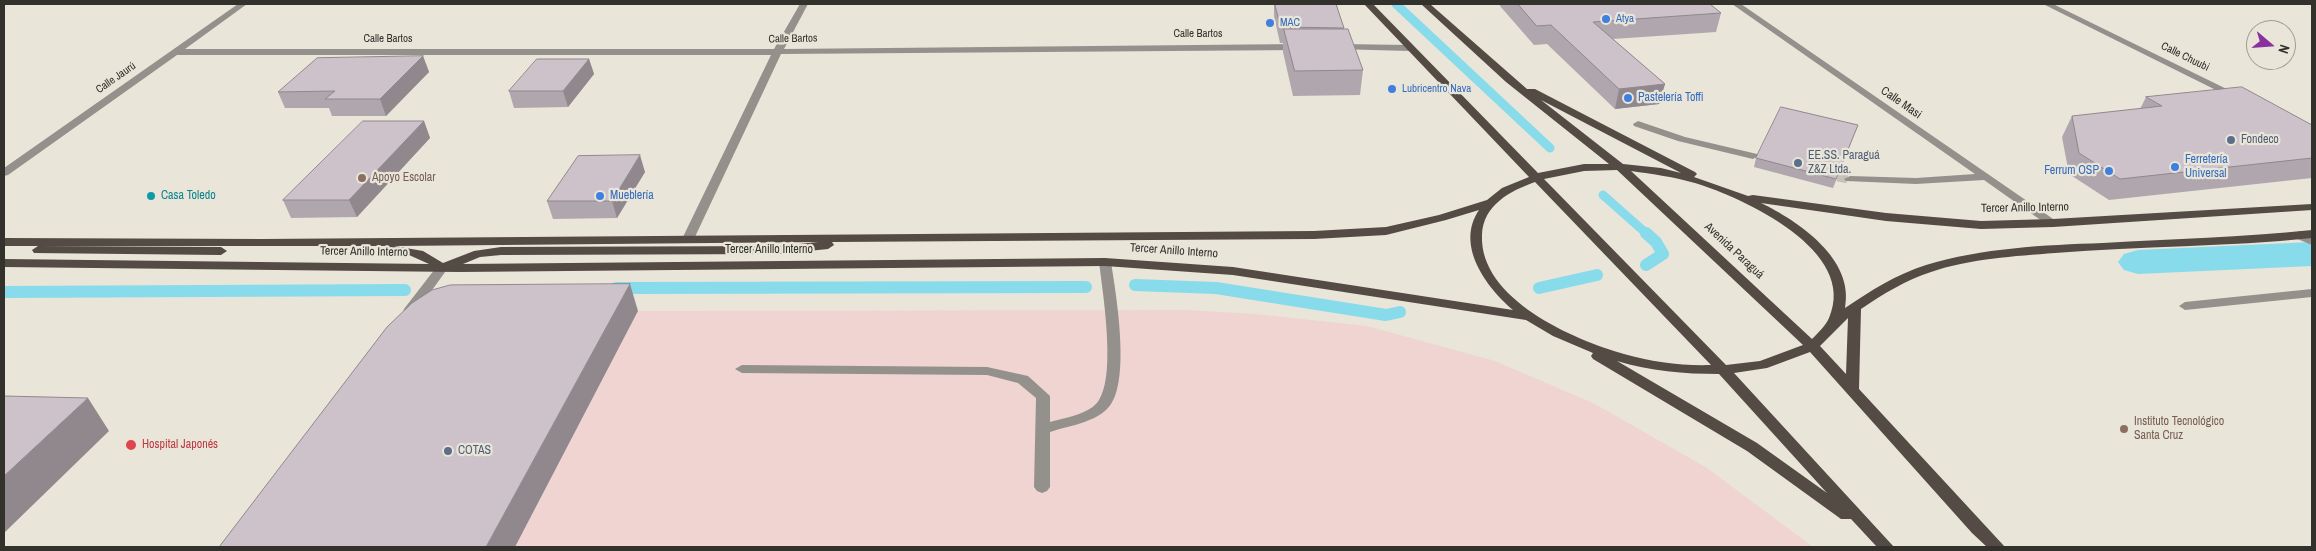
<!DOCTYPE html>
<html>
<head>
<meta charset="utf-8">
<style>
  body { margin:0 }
  #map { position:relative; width:2316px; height:551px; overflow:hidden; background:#e9e5d8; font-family:"Archivo Narrow",sans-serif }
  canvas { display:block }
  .frame { position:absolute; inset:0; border:5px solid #32312c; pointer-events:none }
  .north { position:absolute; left:2246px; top:20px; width:50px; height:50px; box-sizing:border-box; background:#e9e5d8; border:1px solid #a09d93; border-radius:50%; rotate:108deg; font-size:14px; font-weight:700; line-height:20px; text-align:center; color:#32312c }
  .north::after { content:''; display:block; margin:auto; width:18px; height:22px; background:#89329f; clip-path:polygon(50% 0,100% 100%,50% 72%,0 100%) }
</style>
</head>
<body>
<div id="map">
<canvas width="2316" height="551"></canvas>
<div class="frame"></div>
<div class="north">N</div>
</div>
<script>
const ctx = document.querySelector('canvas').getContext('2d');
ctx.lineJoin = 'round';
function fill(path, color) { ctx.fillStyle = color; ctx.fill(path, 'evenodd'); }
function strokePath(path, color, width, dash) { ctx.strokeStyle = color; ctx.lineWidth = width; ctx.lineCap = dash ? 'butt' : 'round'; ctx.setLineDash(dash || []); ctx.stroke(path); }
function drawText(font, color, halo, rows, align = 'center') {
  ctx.font = font + ' "Archivo Narrow",sans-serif'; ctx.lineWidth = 4.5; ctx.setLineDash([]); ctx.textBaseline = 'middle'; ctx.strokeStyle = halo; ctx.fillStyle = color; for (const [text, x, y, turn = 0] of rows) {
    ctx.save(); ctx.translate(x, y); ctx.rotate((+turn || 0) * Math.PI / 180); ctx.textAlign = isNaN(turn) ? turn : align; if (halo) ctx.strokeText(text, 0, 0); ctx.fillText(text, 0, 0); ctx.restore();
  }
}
fill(new Path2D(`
  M1188,310L1255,314L1367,326L1495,361L1595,404L1707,468L1813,547H515L638,311Z`), '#efd4d2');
strokePath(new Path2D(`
  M1396,4L1550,148
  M1603,195L1647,234`), '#88dbea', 9);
strokePath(new Path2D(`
  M1646,233L1656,242L1663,254L1646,265
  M1135,285L1216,288L1386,315L1400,312
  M616,288L1086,287
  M1539,288L1597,275
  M4,292L405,290`), '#88dbea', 12);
fill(new Path2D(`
  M2312,242V266L2138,274L2124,270L2118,262L2124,254L2138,250Z`), '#88dbea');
strokePath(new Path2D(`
  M1823,173L1850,179`), '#c4c1b6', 10, [10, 5]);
fill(new Path2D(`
  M238,4H247L185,49H774L800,4H808L784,49L1300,44L1305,47L1300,50L781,54L694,239L688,243L682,239L771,55H177L8,175L4,176V168Z
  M1732,4H1741L2059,223L2053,227L2049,226L1984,180L1916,184L1846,181L1844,179L1850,176L1916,178L1975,174Z
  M2043,4H2053L2243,97L2242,99H2234Z
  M1338,44L1410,45L1415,48L1410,51L1335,49V45Z
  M1638,121L1685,137L1757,154L1758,156L1753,159L1678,141L1634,126L1633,124Z
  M2299,231L2312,237V245L2295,238L2293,235Z
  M1105,258L1111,262C1116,294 1132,386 1107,409C1093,423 1068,426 1050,432V487L1047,491L1042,493L1037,491L1034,487L1036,398L1018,383L987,375L742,373L735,369L742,365L987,367L1028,376L1050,396V422C1064,418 1091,414 1099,400C1116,374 1103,294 1099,262Z
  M442,264L448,268L414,315H404L403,312L404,309L438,265Z
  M2312,289V297L2185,310L2179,306L2185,302Z`), '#94908c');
fill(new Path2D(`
  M1364,4H1373L1538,173L1584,164H1609L1506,82L1421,4H1430L1527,89H1535L1695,172L1697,174L1694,177L1748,196L1753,195L1886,213L1981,221L2053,219L2312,204V210L2053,227L1981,229L1886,221L1761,203C1798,221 1855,259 1845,308C1870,291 1897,274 1926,265C1982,248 2044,245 2103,243C2173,239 2242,237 2312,230V238C2227,247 2141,246 2055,253C2016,256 1968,259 1931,272C1906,280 1883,294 1861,309L1859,389L2005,547H1987L1972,533L1810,352L1767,368L1734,373L1894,547H1877L1851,519H1841L1747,451L1593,359L1591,356L1593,353L1553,336L1526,320L1233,275L1105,266L460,272L4,267V259L429,264L409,255L387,252L385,249L390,246H4V238L262,239L1314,231L1386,227L1439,215L1487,200L1502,188L1529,177ZM1541,100L1681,173L1661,168L1623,164ZM1617,170L1803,345L1760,361L1726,365L1544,179L1584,171ZM1631,171C1653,174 1674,177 1695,183C1744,198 1859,251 1829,318C1826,325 1818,333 1812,339ZM1535,182L1711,365C1682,366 1652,362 1624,354C1574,340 1479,299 1482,235C1483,205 1510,191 1535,182ZM1479,210C1455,245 1486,287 1513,310L1233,267L1105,258L463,264L480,257L501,255L779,254L828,249L834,245L832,242L1314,239L1386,235L1446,220ZM818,242L779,246L501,247L474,251L443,263L423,251L394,246ZM1848,318L1846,374L1820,346ZM1617,361C1650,371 1684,374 1719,374L1827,493L1757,443Z
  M38,246L221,247L227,251L221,255L34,253L32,250Z`), '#534b44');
fill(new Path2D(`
  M1274,4H1336L1344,28V29L1363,70L1360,95L1293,96L1283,52V43H1280L1274,16Z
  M1500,4H1710L1721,13L1716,32L1613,39L1665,84L1659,104L1615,109L1547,44L1534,45L1500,6Z
  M423,56L429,72L386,116H332L329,108H285L278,92Z
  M589,59L594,74L568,107L514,108L509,91Z
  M2146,97L2312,125V178L2109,200L2069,174L2062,137L2072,116L2140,109Z
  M424,121L430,138L357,217L291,218L283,200Z
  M1858,125L1833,188L1754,167L1756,158Z
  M645,172L617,218L553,219L547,201Z`), '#b0a7ae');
fill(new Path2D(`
  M423,56L429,72L386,116L380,99Z
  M589,59L594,74L568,107L563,91Z
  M1665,84L1659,104L1615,109L1619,89Z
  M424,121L430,138L357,217L349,200Z
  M640,155L645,172L617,218L612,201Z
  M630,284L638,311L515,547H486Z
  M88,398L109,431L4,533V476Z`), '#90888d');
const building = new Path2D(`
  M1275,4H1336L1344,28L1281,27Z
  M1518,4H1710L1721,13L1593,22L1665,84L1619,89L1551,25L1537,26Z
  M1284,29H1348L1363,70L1295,71Z
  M423,56L380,99H325L335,91L278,92L317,58Z
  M537,59H589L563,91H509Z
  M2242,87L2312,125V158L2120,179L2079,153L2072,116L2162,106L2146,97Z
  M1781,107L1858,125L1836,179L1756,158Z
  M363,121H424L349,200H283Z
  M640,155L612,201H547L578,156Z
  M630,284L486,547H219L387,327L412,303L432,290L450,285Z
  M4,396L88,398L4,476Z`);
fill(building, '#cdc2ca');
strokePath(building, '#90888d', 1);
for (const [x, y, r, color] of [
  [1606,19,5,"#3f7fe0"],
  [1270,23,5,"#3f7fe0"],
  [1392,89,5,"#3f7fe0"],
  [1628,98,5,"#3f7fe0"],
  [2231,140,5,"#5c6f8a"],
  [1798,163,5,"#5c6f8a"],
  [2175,167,5,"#3f7fe0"],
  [2109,171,5,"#3f7fe0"],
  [362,178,5,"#8d6e63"],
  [151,196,5,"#0f9aa8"],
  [600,196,5,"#3f7fe0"],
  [2124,429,5,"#8d6e63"],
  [131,445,6,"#e0444e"],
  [448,451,5,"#5c6f8a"]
]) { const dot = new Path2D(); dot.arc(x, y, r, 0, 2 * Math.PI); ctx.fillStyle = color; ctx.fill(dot); strokePath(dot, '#e9e5d8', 2); }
drawText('11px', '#366cbe', '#e9e5d8', [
  ["Atya",1616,19],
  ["MAC",1280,23],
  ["Lubricentro Nava",1402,89]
], 'left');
drawText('11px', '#32312c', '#e9e5d8', [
  ["Calle Bartos",1198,34],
  ["Calle Bartos",388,39],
  ["Calle Bartos",793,39,-1],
  ["Calle Chuubi",2185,57,26],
  ["Calle Jaurú",116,78,-35]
]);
drawText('12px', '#366cbe', '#e9e5d8', [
  ["Pastelería Toffi",1638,98],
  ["Ferretería",2185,160],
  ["Universal",2185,174],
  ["Ferrum OSP",2099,171,"right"],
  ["Mueblería",610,196]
], 'left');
drawText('12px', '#32312c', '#e9e5d8', [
  ["Calle Masi",1901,103,35],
  ["Tercer Anillo Interno",2025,208,-1],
  ["Tercer Anillo Interno",769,250],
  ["Tercer Anillo Interno",1174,251,4],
  ["Avenida Paraguá",1734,251,43],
  ["Tercer Anillo Interno",364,252,1]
]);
drawText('12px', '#4e5e75', '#e9e5d8', [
  ["Fondeco",2241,140],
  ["EE.SS. Paraguá",1808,156],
  ["Z&Z Ltda.",1808,170],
  ["COTAS",458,451]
], 'left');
drawText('12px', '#785e54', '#e9e5d8', [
  ["Apoyo Escolar",372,178],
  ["Instituto Tecnológico",2134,422],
  ["Santa Cruz",2134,436]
], 'left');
drawText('12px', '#0d838f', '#e9e5d8', [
  ["Casa Toledo",161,196]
], 'left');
drawText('12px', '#be3a42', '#e9e5d8', [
  ["Hospital Japonés",142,445]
], 'left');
</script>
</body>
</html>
